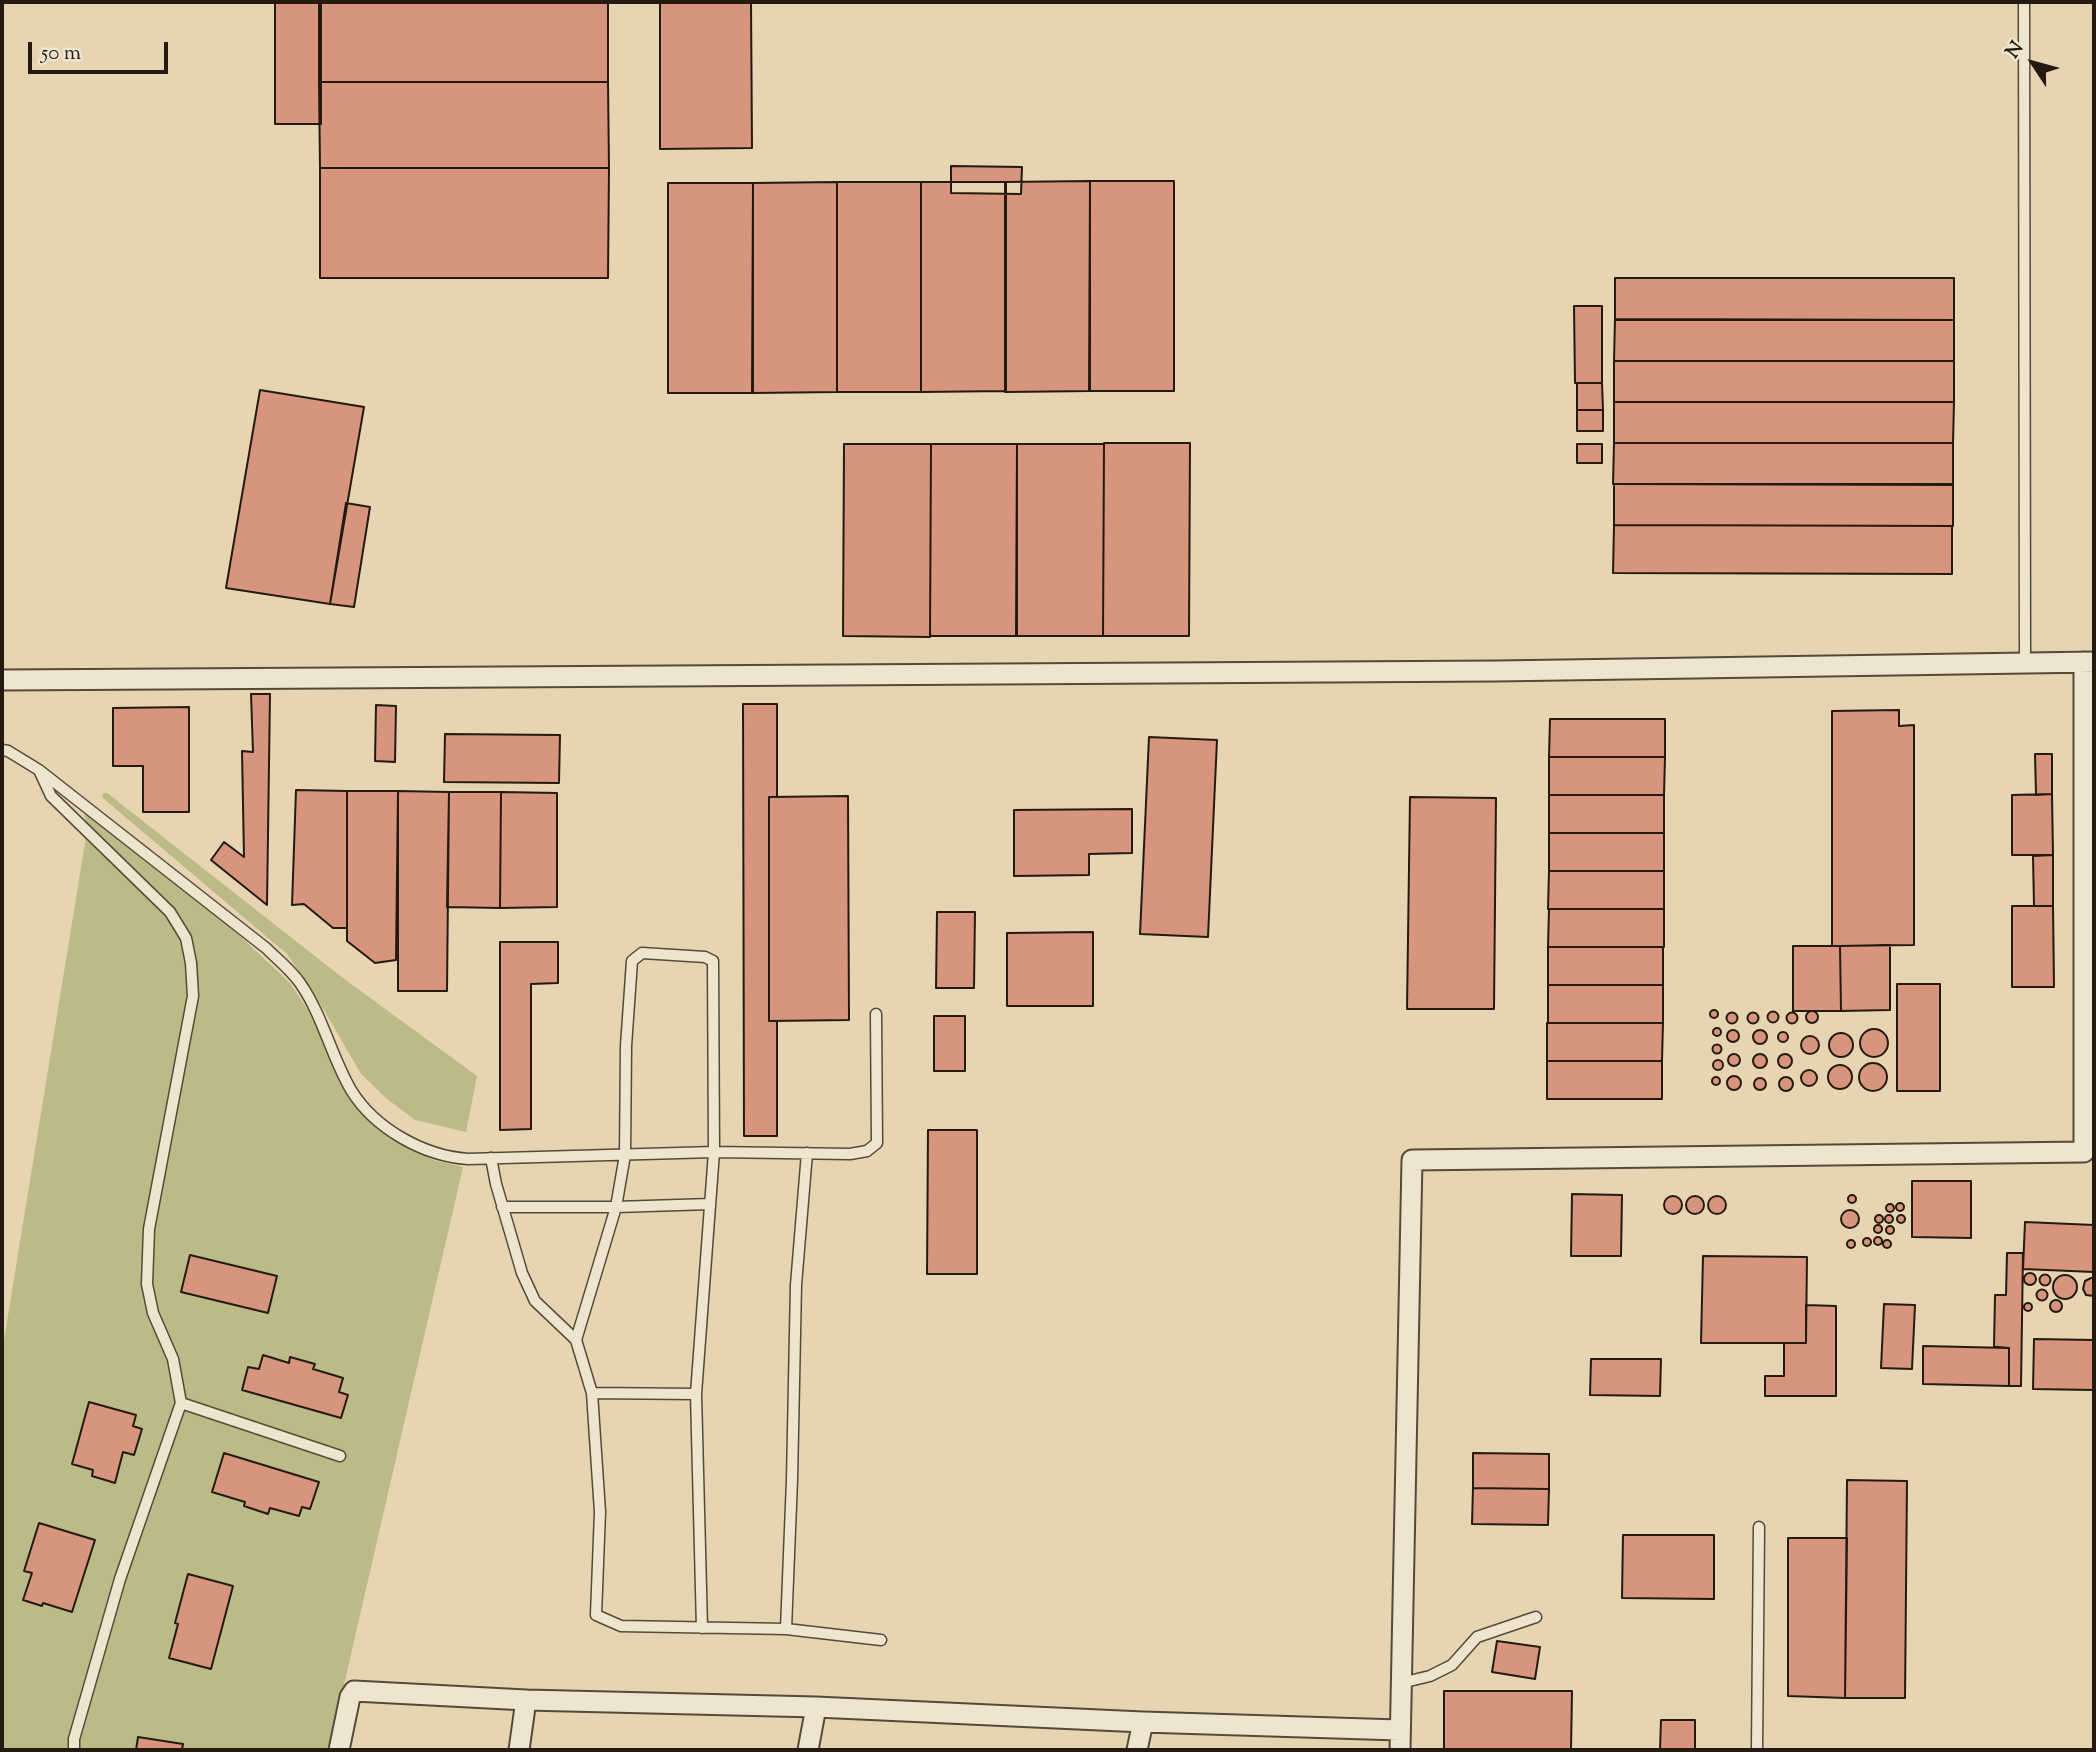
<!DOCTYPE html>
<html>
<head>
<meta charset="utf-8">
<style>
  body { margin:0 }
  #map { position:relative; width:2096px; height:1752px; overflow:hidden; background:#e7d5b2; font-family:"Sorts Mill Goudy",serif }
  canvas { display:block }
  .frame { position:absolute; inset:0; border:4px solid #241a12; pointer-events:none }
  .north { position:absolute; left:1998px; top:28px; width:70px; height:70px; -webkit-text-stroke:5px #efe4cd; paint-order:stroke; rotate:306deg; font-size:19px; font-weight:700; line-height:28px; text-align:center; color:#241a12 }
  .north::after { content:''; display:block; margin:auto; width:24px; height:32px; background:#241a12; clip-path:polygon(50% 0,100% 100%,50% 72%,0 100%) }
  .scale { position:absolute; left:28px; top:42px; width:140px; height:32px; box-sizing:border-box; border:4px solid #241a12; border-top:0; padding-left:9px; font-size:21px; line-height:24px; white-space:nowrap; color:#241a12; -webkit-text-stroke:5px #efe4cd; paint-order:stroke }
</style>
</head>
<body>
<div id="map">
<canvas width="2096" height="1752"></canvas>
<div class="frame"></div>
<div class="north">N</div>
<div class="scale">50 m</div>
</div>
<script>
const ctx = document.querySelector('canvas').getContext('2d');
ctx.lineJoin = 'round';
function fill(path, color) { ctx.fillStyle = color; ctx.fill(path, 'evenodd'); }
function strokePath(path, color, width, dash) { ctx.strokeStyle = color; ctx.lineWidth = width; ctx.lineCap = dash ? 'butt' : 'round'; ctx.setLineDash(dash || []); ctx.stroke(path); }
fill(new Path2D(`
  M104,793H107L343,978L477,1076L466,1132L415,1120L387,1099L361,1074L314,993L287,954L104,799L102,796Z
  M83,804L240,936L290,983L309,1012L342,1081L401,1142L433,1160L463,1167L329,1750H2V1352L87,831Z`), '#bcbb87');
const building = new Path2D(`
  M275,2H321V124H275Z
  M319,2H608V82H319Z
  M660,2H751L752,148L660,149Z
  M319,82H608L609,168H320Z
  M951,166L1022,167L1021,194L951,193Z
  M320,168H609L608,278H320Z
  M1090,181V391L1005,392V182Z
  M1090,181H1174V391H1089Z
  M837,182V392L752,393L753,183Z
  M837,182H921V392H837Z
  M921,182H1006V391L921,392Z
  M668,183H753V393H668Z
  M1615,278H1954V320H1615Z
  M1574,306H1602V383H1575Z
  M1615,319L1954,320V361H1614Z
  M1614,361H1954V402H1614Z
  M1577,383H1602L1603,410H1577Z
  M260,390L364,407L330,604L226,588Z
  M1614,402H1954L1953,443H1614Z
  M1577,410H1603V431H1577Z
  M1104,443H1190L1189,636H1103Z
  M1614,443H1953V485L1613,484Z
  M844,444H931L930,637L843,636Z
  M931,444H1017L1016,636H930Z
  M1017,444H1104L1103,636H1017Z
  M1577,444H1602V463H1577Z
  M1614,484H1953V526L1614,525Z
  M346,503L370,507L354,607L330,604Z
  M1614,525L1952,526V574L1613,573Z
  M251,694H270L267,905L211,860L224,842L244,857L242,751L253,752Z
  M743,704H777V797H769V1021H777V1136H744Z
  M376,705L396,706L395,762L375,761Z
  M189,707V812H143V766H113V708Z
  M1899,710V726L1914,725V945L1832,946V711Z
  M1550,719H1665V757H1549Z
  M445,734L560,735L559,783L444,782Z
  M1149,737L1217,740L1208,937L1140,934Z
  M2035,754H2052V794L2036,795Z
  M1549,757H1665L1664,795H1549Z
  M296,790L347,791V928H333L304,904L292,905Z
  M347,791H398L396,960L375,963L347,941Z
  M398,791L449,792L447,991H398Z
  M449,792H501L500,908L447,907Z
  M501,792L557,793V907L500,908Z
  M2052,794L2053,855H2012V795Z
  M1549,795H1664V833H1549Z
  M848,796L849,1020L769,1021V797Z
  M1410,797L1496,798L1494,1009H1407Z
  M1132,809V853L1089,854V875L1014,876V810Z
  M1549,833H1664V871H1549Z
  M2053,855V906H2034L2033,856Z
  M1549,871H1664V909H1548Z
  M2012,906H2053L2054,987H2012Z
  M1549,909H1664V947H1548Z
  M937,912H975L974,988H936Z
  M1093,932V1006H1007V933Z
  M500,942H558V983L531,984V1129L500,1130Z
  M1890,945V1010L1841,1011L1840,946Z
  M1793,946H1840L1841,1011H1793Z
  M1548,947H1663V985H1548Z
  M1897,984H1940V1091H1897Z
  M1548,985H1663V1023H1548Z
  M1710 1014a4 4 0 1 1 8 0a4 4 0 1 1-8 0Z
  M1806 1017a6 6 0 1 1 12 0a6 6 0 1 1-12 0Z
  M1767.5 1017a5.5 5.5 0 1 1 11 0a5.5 5.5 0 1 1-11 0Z
  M1747.5 1018a5.5 5.5 0 1 1 11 0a5.5 5.5 0 1 1-11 0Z
  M1786.5 1018a5.5 5.5 0 1 1 11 0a5.5 5.5 0 1 1-11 0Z
  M1726.5 1018a5.5 5.5 0 1 1 11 0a5.5 5.5 0 1 1-11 0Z
  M934,1016H965V1071H934Z
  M1547,1023H1663L1662,1061H1547Z
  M1713 1032a4 4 0 1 1 8 0a4 4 0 1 1-8 0Z
  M1860 1043a14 14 0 1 1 28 0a14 14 0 1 1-28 0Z
  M1727 1036a6 6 0 1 1 12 0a6 6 0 1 1-12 0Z
  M1753 1037a7 7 0 1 1 14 0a7 7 0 1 1-14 0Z
  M1778 1037a5 5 0 1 1 10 0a5 5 0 1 1-10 0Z
  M1829 1045a12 12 0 1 1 24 0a12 12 0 1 1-24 0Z
  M1801 1045a9 9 0 1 1 18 0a9 9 0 1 1-18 0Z
  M1712.5 1049a4.5 4.5 0 1 1 9 0a4.5 4.5 0 1 1-9 0Z
  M1778 1061a7 7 0 1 1 14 0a7 7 0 1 1-14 0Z
  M1728 1060a6 6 0 1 1 12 0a6 6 0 1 1-12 0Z
  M1753 1061a7 7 0 1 1 14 0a7 7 0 1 1-14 0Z
  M1713 1065a5 5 0 1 1 10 0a5 5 0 1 1-10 0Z
  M1547,1061H1662V1099H1547Z
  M1859 1077a14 14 0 1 1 28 0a14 14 0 1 1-28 0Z
  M1828 1077a12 12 0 1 1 24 0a12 12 0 1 1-24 0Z
  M1801 1078a8 8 0 1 1 16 0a8 8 0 1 1-16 0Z
  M1727 1083a7 7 0 1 1 14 0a7 7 0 1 1-14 0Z
  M1712 1081a4 4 0 1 1 8 0a4 4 0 1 1-8 0Z
  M1779 1084a7 7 0 1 1 14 0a7 7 0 1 1-14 0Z
  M1754 1084a6 6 0 1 1 12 0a6 6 0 1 1-12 0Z
  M928,1130H977V1274H927Z
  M1912,1181H1971V1238L1912,1237Z
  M1572,1194L1622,1195L1621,1256H1571Z
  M1848 1199a4 4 0 1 1 8 0a4 4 0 1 1-8 0Z
  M1686 1205a9 9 0 1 1 18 0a9 9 0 1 1-18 0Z
  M1708 1205a9 9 0 1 1 18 0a9 9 0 1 1-18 0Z
  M1664 1205a9 9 0 1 1 18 0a9 9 0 1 1-18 0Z
  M1896 1207a4 4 0 1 1 8 0a4 4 0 1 1-8 0Z
  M1886 1208a4 4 0 1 1 8 0a4 4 0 1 1-8 0Z
  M1841 1219a9 9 0 1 1 18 0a9 9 0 1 1-18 0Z
  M1885 1219a4 4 0 1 1 8 0a4 4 0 1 1-8 0Z
  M1875 1219a4 4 0 1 1 8 0a4 4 0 1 1-8 0Z
  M1897 1219a4 4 0 1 1 8 0a4 4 0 1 1-8 0Z
  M2025,1222L2094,1225V1272L2023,1269Z
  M1874 1229a4 4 0 1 1 8 0a4 4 0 1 1-8 0Z
  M1886 1230a4 4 0 1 1 8 0a4 4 0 1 1-8 0Z
  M1874 1241a4 4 0 1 1 8 0a4 4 0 1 1-8 0Z
  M1863 1242a4 4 0 1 1 8 0a4 4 0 1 1-8 0Z
  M1883 1244a4 4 0 1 1 8 0a4 4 0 1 1-8 0Z
  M1847 1244a4 4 0 1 1 8 0a4 4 0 1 1-8 0Z
  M2007,1253H2023L2021,1386H2009V1348L1994,1347L1995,1295H2006Z
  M190,1255L277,1276L268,1313L181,1292Z
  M1703,1256L1807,1257L1806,1343H1701Z
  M2024 1279a6 6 0 1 1 12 0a6 6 0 1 1-12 0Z
  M2039.5 1280a5.5 5.5 0 1 1 11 0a5.5 5.5 0 1 1-11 0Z
  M2053 1287a12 12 0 1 1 24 0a12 12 0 1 1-24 0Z
  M2091,1278H2094V1296L2086,1295L2083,1289L2085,1281Z
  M2036.5 1295a5.5 5.5 0 1 1 11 0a5.5 5.5 0 1 1-11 0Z
  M2050 1306a6 6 0 1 1 12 0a6 6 0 1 1-12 0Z
  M2024 1307a4 4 0 1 1 8 0a4 4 0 1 1-8 0Z
  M1884,1304L1915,1305L1912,1369L1881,1368Z
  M1806,1305L1836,1306V1396H1765V1376H1784V1343H1806Z
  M2034,1339L2094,1340V1390L2033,1389Z
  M1923,1346L2009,1348V1386L1923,1384Z
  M263,1355L289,1363L290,1357L315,1364L313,1369L343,1378L339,1392L348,1395L341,1418L242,1390L248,1367L259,1369Z
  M1591,1359H1661L1660,1396L1590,1395Z
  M89,1402L136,1415L133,1426L142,1429L134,1455L123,1452L115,1483L92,1476L93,1470L72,1464Z
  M224,1453L319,1482L310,1509L302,1507L299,1516L270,1508L268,1514L244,1506L245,1502L212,1492Z
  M1473,1453L1549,1454V1489L1473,1488Z
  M1847,1480L1907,1481L1905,1698H1845Z
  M1473,1488L1549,1489L1548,1525L1472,1524Z
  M39,1523L95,1540L72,1612L43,1603L42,1606L23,1600L32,1573L24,1571Z
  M1623,1535H1714V1599L1622,1598Z
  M1788,1538H1847L1845,1698L1788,1696Z
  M188,1574L233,1586L211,1669L169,1658L178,1624L175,1623Z
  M1497,1641L1540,1647L1535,1679L1492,1672Z
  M1444,1691H1572L1571,1750H1444Z
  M1661,1720H1695V1750H1660Z
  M138,1737L183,1744L182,1750H136Z`);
fill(building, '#d6957c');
strokePath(building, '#241a12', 2);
const service = new Path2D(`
  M2024,2L2025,663
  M2,750L8,751L39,770L51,796L170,912L186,938L191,963L193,996L149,1229L147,1284L153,1313L173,1359L181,1403L120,1579L74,1739V1750
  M39,770L266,948C277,959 291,970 300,983C323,1016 331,1056 351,1090C375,1129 424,1156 468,1159L714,1152L850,1154L867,1151L877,1143L876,1014
  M491,1158L496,1184L522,1273L535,1301L576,1340L592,1393L600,1512L596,1615L621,1626L786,1629L881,1640
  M502,1207H616L710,1204
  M576,1340L616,1207L625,1155L626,1046L632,961L642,953L705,957L713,961L714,1152L696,1394L702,1628
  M592,1393L696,1394
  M181,1403L340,1456
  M786,1629L792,1480L796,1285L807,1153
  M1401,1683L1430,1676L1452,1665L1477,1637L1536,1617
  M1757,1750L1759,1527`);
const minor = new Path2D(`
  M2,680L1496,671L2094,662
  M339,1750L350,1697L354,1691L526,1700L816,1707L1143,1722L1399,1730
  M519,1750L526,1700
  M808,1750L816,1707
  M1137,1750L1143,1722
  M1400,1750L1412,1160L2084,1152V662`);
strokePath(service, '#55493a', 13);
strokePath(minor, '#55493a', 23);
strokePath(service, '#efe4cd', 10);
strokePath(minor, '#efe4cd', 19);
</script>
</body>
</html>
